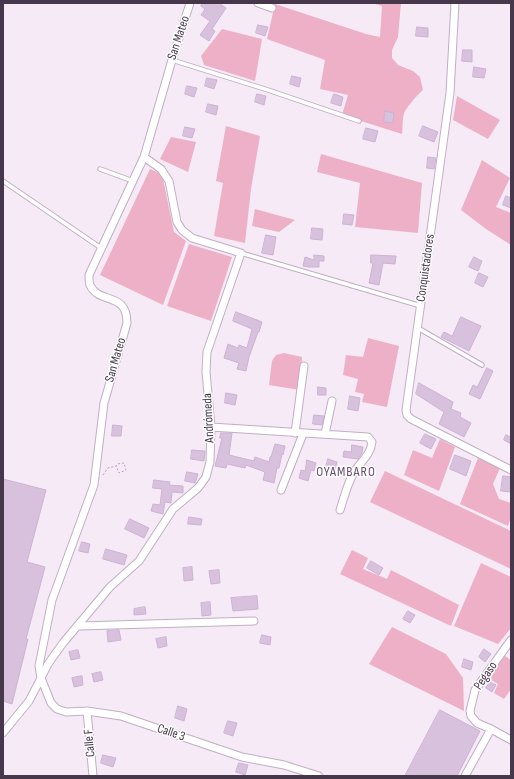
<!DOCTYPE html>
<html>
<head>
<meta charset="utf-8">
<style>
  body { margin:0 }
  #map { position:relative; width:514px; height:779px; overflow:hidden; background:#f5eaf6; font-family:"Sofia Sans Condensed",sans-serif }
  canvas { display:block }
  .frame { position:absolute; inset:0; border:4px solid #47374b; pointer-events:none }
</style>
</head>
<body>
<div id="map">
<canvas width="514" height="779"></canvas>
<div class="frame"></div>
</div>
<script>
const ctx = document.querySelector('canvas').getContext('2d');
ctx.lineJoin = 'round';
function fill(path, color) { ctx.fillStyle = color; ctx.fill(path, 'evenodd'); }
function strokePath(path, color, width, dash) { ctx.strokeStyle = color; ctx.lineWidth = width; ctx.lineCap = dash ? 'butt' : 'round'; ctx.setLineDash(dash || []); ctx.stroke(path); }
function drawText(font, color, halo, rows, align = 'center') {
  ctx.font = font + ' "Sofia Sans Condensed",sans-serif'; ctx.lineWidth = 3; ctx.setLineDash([]); ctx.textBaseline = 'middle'; ctx.strokeStyle = halo; ctx.fillStyle = color; for (const [text, x, y, turn = 0] of rows) {
    ctx.save(); ctx.translate(x, y); ctx.rotate((+turn || 0) * Math.PI / 180); ctx.textAlign = isNaN(turn) ? turn : align; if (halo) ctx.strokeText(text, 0, 0); ctx.fillText(text, 0, 0); ctx.restore();
  }
}
fill(new Path2D(`
  M372,3H401L398,37L392,50V58L398,65L413,71L420,77L423,90C418,94 405,109 404,114C402,120 403,128 402,134L342,115L348,95L320,89L325,60L267,39L275,4L366,34L380,37L382,6Z
  M222,29L262,39L255,81L204,65L201,56Z
  M457,96L500,120L488,139L453,120Z
  M226,126L260,136L251,189L245,243L214,236L223,183L216,181Z
  M171,137L196,142L188,172L160,159Z
  M321,154L422,183L418,233L355,227L360,183L317,172Z
  M482,160L510,178L496,207L511,213V245L486,229L461,210Z
  M150,169L162,174L174,232L186,241L163,305L100,275Z
  M255,209L295,220L279,232L252,226Z
  M189,244L232,257L211,321L167,306Z
  M368,338L399,346L387,407L362,402L364,394L355,392L358,379L343,375L346,355L363,357Z
  M284,353L302,357L300,390L269,385L272,361L276,355Z
  M440,439L455,447L439,491L404,475L413,450L432,458Z
  M478,458L500,468L493,484L499,499L511,503V517L508,526L460,504Z
  M385,471L511,531V569L370,502Z
  M352,550L368,558L363,569L387,579L391,570L459,605L451,626L340,574Z
  M481,563L511,577V628L498,644L454,626Z
  M392,627L446,654L463,678L464,711L369,664Z
  M505,656L511,660V689L504,699L494,693L498,684L488,678Z`), '#eeb0c6');
const building = new Path2D(`
  M203,3H219L226,8L212,29L215,31L209,41L200,35L210,21L201,15L205,9L201,6Z
  M258,25L268,27L265,36L256,33Z
  M417,27L428,28V37L416,36Z
  M463,50H472V62L462,61Z
  M474,67L486,69L484,78L473,77Z
  M292,76L301,78L299,87L290,84Z
  M207,78L217,80L214,89L205,86Z
  M187,86L197,88L194,97L185,94Z
  M257,94L266,96L264,105L255,102Z
  M334,94L343,97L341,106L331,103Z
  M208,104L218,106L216,115L206,112Z
  M385,111L394,113L393,123L384,122Z
  M423,126L438,132L434,142L419,136Z
  M185,127L195,129L192,138L183,136Z
  M366,128L378,131L375,142L363,139Z
  M428,157L436,158L434,169L427,168Z
  M506,196L511,198V208L503,205Z
  M344,214L354,215L352,225L343,224Z
  M312,228L323,229L322,240L311,239Z
  M266,235L276,237L273,255L262,253Z
  M314,255L324,256V261H319V267H308L303,266L305,257L314,260Z
  M371,255L396,256L395,264L383,263L379,285L369,283L373,263H371Z
  M474,257L482,261L478,271L469,267Z
  M479,273L488,277L483,287L475,283Z
  M236,312L262,322L259,332H258L249,357L246,371L237,369L239,363L224,358L228,344L238,348L239,345L247,348L252,329L233,321Z
  M461,317L481,326L469,351L441,337L444,332L452,336Z
  M487,368L493,371L480,399L469,394L473,385L477,387Z
  M419,383L453,402L451,409L461,413L460,417L471,423L464,437L439,424L444,412L416,394Z
  M318,387L326,388V395H318Z
  M226,393L237,395L235,405L225,403Z
  M350,396L360,398L358,411L348,409Z
  M314,415L324,416L322,425L313,424Z
  M113,425L122,426L121,436H112Z
  M221,433H232L229,455L254,461L255,457L269,462L270,457H271L275,444L285,446L283,455L282,454L279,468H277L274,483L263,480L265,472L246,465L245,468L227,464L226,468L215,466L222,438H220Z
  M425,434L436,439L431,449L420,443Z
  M506,435L511,437V444L504,440Z
  M352,445L363,447L362,453L358,459L343,457L344,451L351,452Z
  M192,450L205,451L204,461L191,459Z
  M455,455L471,461L466,476L450,469Z
  M328,459L337,462L335,470L326,467Z
  M307,460L316,463L314,471L311,470L308,481L299,478L301,470L305,471Z
  M187,472L198,474L195,483L185,481Z
  M503,476L511,477V492L501,491Z
  M3,479L46,490L27,562L45,567L26,639H28L12,704L3,701Z
  M154,480L170,482L169,485L183,486V493L172,492L171,503L165,502L163,514L151,511L153,504L160,505L162,489L153,488Z
  M189,517L202,519L201,525L188,524Z
  M130,519L149,528L144,538L125,529Z
  M82,542L90,544L88,553L79,551Z
  M106,549L127,555L124,565L103,559Z
  M371,561L383,568L379,575L367,568Z
  M192,567L193,580L184,581L183,568Z
  M219,570L220,583L211,584L209,571Z
  M257,596L258,609L233,611L231,598Z
  M210,602L211,615L202,616L201,603Z
  M145,607L146,614L134,615V609Z
  M408,611L415,615L410,623L403,619Z
  M119,630L121,640L108,642L107,631Z
  M262,635L271,637L270,645L260,643Z
  M166,637L167,646L158,648L156,639Z
  M484,649L491,654L485,662L479,657Z
  M78,650L80,658L71,660L69,652Z
  M464,659L473,662L471,670L462,667Z
  M101,672L103,680L94,682L92,674Z
  M82,676L83,685L74,687L72,678Z
  M490,682L496,685L492,692L486,688Z
  M178,706L187,709L184,721L175,718Z
  M440,710L480,731L457,776H405Z
  M228,721L237,723L233,736L224,733Z
  M103,755L116,758L113,767L101,763Z
  M239,763L248,765L245,775L236,772Z`);
fill(building, '#d7c1dc');
strokePath(building, '#ceb1d5', 1);
const service = new Path2D(`
  M172,60L268,90L359,121
  M100,169L133,181
  M3,181L101,248
  M241,253L421,306
  M418,328L482,365`);
const minor = new Path2D(`
  M258,3L272,8
  M455,3L450,93L406,410L407,415L411,419L511,470
  M144,157L161,169L169,181L177,222L182,230L192,238L241,253L207,352L206,372L211,427L210,462L206,477L198,488L173,509L139,561L110,587L63,643L48,664L41,678L51,703L57,709L66,712L87,711L121,716L242,757L284,765L319,776
  M211,427L368,437L372,442C371,455 359,463 353,474C347,485 344,498 340,510
  M295,433L304,366
  M325,434L332,401
  M281,490L303,434
  M79,626L254,621
  M511,640L475,690L470,711L471,716L477,723L491,729L511,740
  M87,711L93,776
  M3,733L29,701L41,678L39,666L52,600L94,485L104,403L127,323C127,291 99,305 90,285C89,283 89,278 89,275L144,157L172,60L190,3
  M465,776L491,729`);
strokePath(service, '#c2aec6', 5.5);
strokePath(minor, '#c2aec6', 9);
strokePath(new Path2D(`
  M103,475L108,468L116,466L117,464L124,463L126,470L119,473L116,466`), '#bf9bc6', 1, [2, 2]);
strokePath(service, '#fff', 3.5);
strokePath(minor, '#fff', 7);
drawText('13px', '#47374b', '#fff', [
  ["San Mateo",179,38,-72],
  ["Conquistadores",426,268,-82],
  ["San Mateo",116,360,-74],
  ["Andrómeda",209,418,-93],
  ["Pegaso",486,676,-56],
  ["Calle 3",171,733,19],
  ["Calle F",90,743,-95]
]);
ctx.letterSpacing = '1px';
drawText('14px', '#684d6f', '#fff', [
  ["OYAMBARO",346,472]
]);
ctx.letterSpacing = '0px';
</script>
</body>
</html>
